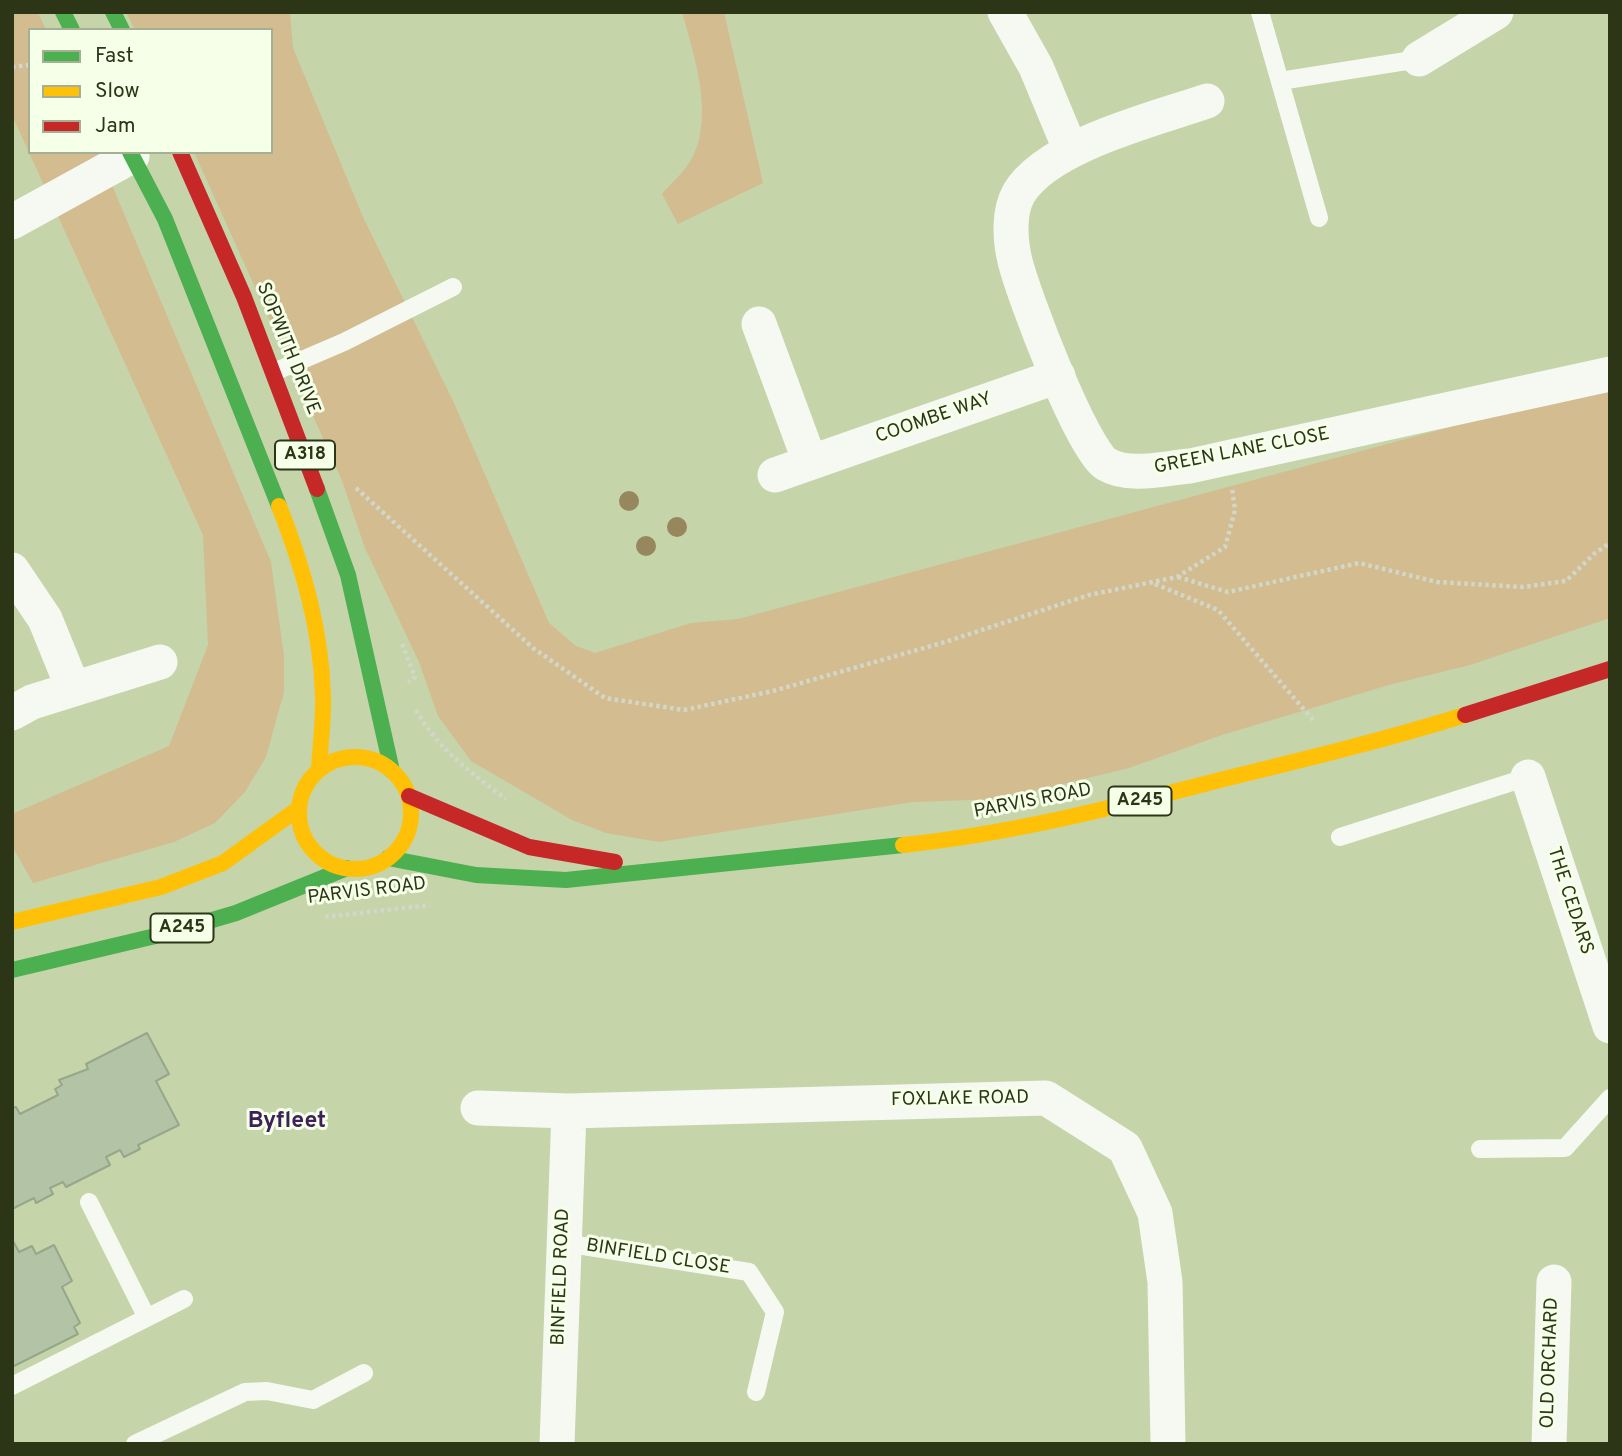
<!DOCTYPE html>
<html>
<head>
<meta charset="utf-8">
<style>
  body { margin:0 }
  #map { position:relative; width:1622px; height:1456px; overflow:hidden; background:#c6d4aa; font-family:Overpass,sans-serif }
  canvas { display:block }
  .frame { position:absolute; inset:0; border:14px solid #2c3617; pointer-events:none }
  .legend { position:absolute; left:28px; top:28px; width:245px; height:126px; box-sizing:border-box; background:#f6ffe8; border:2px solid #a5af94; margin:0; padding:9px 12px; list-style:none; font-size:21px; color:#2c3617 }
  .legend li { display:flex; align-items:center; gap:14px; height:35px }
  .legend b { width:35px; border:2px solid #a5af94 }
</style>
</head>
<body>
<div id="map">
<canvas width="1622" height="1456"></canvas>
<div class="frame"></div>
<ul class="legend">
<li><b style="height:9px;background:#4caf50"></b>Fast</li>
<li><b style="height:9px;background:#ffc107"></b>Slow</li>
<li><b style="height:9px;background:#c62828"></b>Jam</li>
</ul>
</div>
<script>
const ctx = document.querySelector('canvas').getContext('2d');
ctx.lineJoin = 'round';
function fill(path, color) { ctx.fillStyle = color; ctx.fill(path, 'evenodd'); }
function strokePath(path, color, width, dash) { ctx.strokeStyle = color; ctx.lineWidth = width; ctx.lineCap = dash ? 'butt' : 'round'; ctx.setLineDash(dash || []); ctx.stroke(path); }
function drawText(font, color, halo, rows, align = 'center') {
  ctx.font = font + ' Overpass,sans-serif'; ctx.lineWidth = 6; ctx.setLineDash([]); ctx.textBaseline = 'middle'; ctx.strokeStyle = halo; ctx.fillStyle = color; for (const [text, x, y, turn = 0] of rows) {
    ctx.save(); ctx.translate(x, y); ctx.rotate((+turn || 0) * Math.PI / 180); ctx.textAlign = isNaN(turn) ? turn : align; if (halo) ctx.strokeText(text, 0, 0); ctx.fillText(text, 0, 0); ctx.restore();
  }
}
fill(new Path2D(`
  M12,12H38L46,30H30V152H98L271,562L284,656V692L266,757L245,792L215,823L174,842L33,883L12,846V814L169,746L208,645L203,535L12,115Z
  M126,12H290L293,48L363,217L454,403L549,623L576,646L595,653L691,623L738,619L1610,384V618L1470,665L1389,685L1222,735L1129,768L1001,799L913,802L659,842L606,833L572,820L471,761L438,716L419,662L365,548L341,478L194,152H271V30H135Z
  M682,12H724L763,183L678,224L662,194C671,183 687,170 693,156C714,113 694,56 682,12Z`), '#d3bc8f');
const building = new Path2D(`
  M147,1033L169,1074L156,1081L179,1125L138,1145L140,1149L124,1157L120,1150L106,1157L110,1165L66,1187L63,1182L50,1188L53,1194L36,1203L34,1198L12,1209V1108L16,1107L20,1114L58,1095L55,1089L62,1085L59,1080L88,1069L86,1064Z
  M12,1239L19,1252L32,1246L36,1254L54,1245L72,1281L62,1287L80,1323L74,1327L78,1334L12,1367Z`);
fill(building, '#b3c4a6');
strokePath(building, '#96a78a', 2);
strokePath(new Path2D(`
  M12,67L30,65
  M356,488L533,648L605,698L684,710L773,691L945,642L1089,595L1177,577L1225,547L1235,510L1232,488
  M1178,577L1228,592L1359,563L1437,582L1523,587L1566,581L1595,553L1610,543
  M1155,584L1218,610L1314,721
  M402,644L415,677L408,682
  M416,710C437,748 471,773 506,799
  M325,917L430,905`), '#d2d7c9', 4.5, [3.5, 3.5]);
strokePath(new Path2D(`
  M1260,12L1319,218
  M1280,81L1419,59
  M274,372L344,342L453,287
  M1340,837L1528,777
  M1480,1149L1565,1148L1610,1098
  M89,1202L146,1316
  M564,1243L749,1272L775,1312L756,1392
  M12,1386L184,1299
  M135,1444L245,1392L267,1391L313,1400L364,1373`), '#f6f9f2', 18);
strokePath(new Path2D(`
  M1005,12L1036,67L1071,151
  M1419,59L1496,12
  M1207,101C1155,119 1048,145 1019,193C1008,212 1010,240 1015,261C1023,294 1082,450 1106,464C1129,478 1165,468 1190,466L1610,374
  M12,222L132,156
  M759,324L810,462
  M775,475L1058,376
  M12,570L45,619L73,688
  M12,713L32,702L160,662
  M1528,777L1610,1026
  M478,1108L569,1111L1046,1098L1125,1148L1155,1213L1165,1282L1168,1444
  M557,1444L569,1111
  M1549,1444L1554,1282`), '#f6f9f2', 35);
strokePath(new Path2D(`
  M63,12L72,30
  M113,12L122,30
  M130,152L165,219L279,506
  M317,489L348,575L392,771
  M388,858L476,875L566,880L903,845
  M12,970L168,933L236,913L347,868`), '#4caf50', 16);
strokePath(new Path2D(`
  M279,506C303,567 321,629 323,695C324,720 320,745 319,770
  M299 813a56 56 0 1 1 112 0a56 56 0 1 1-112 0Z
  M903,845C1010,834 1116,807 1220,780C1302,760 1385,740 1465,715
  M12,922L161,887L223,863L299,808`), '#ffc107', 16);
strokePath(new Path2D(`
  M180,152L244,297L317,489
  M1465,715L1610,669
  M409,796L529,847L615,862`), '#c62828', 16);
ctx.fillStyle = '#97875e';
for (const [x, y] of [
  [629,501],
  [677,527],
  [646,546]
]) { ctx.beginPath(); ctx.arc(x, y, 10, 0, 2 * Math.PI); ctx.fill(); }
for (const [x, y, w] of [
  [305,455,60],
  [1140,801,63],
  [182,928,63]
]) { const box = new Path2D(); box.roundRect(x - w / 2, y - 14.5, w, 29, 5); ctx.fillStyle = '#f6ffe8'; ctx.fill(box); strokePath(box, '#2c3617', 2); }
drawText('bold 18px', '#2c3617', null, [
  ["A318",305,455],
  ["A245",1140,801],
  ["A245",182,928]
]);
drawText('19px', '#2c3617', '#f6ffe8', [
  ["SOPWITH DRIVE",287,349,68],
  ["COOMBE WAY",934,419,-19],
  ["GREEN LANE CLOSE",1242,452,-11],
  ["PARVIS ROAD",1033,802,-11],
  ["PARVIS ROAD",367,892,-7],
  ["THE CEDARS",1569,901,72],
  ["FOXLAKE ROAD",960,1100,-1],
  ["BINFIELD CLOSE",658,1258,9],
  ["BINFIELD ROAD",562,1277,-88],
  ["OLD ORCHARD",1551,1363,-88]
]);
drawText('bold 23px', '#3d215a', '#f6ffe8', [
  ["Byfleet",287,1122]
]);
</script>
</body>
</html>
